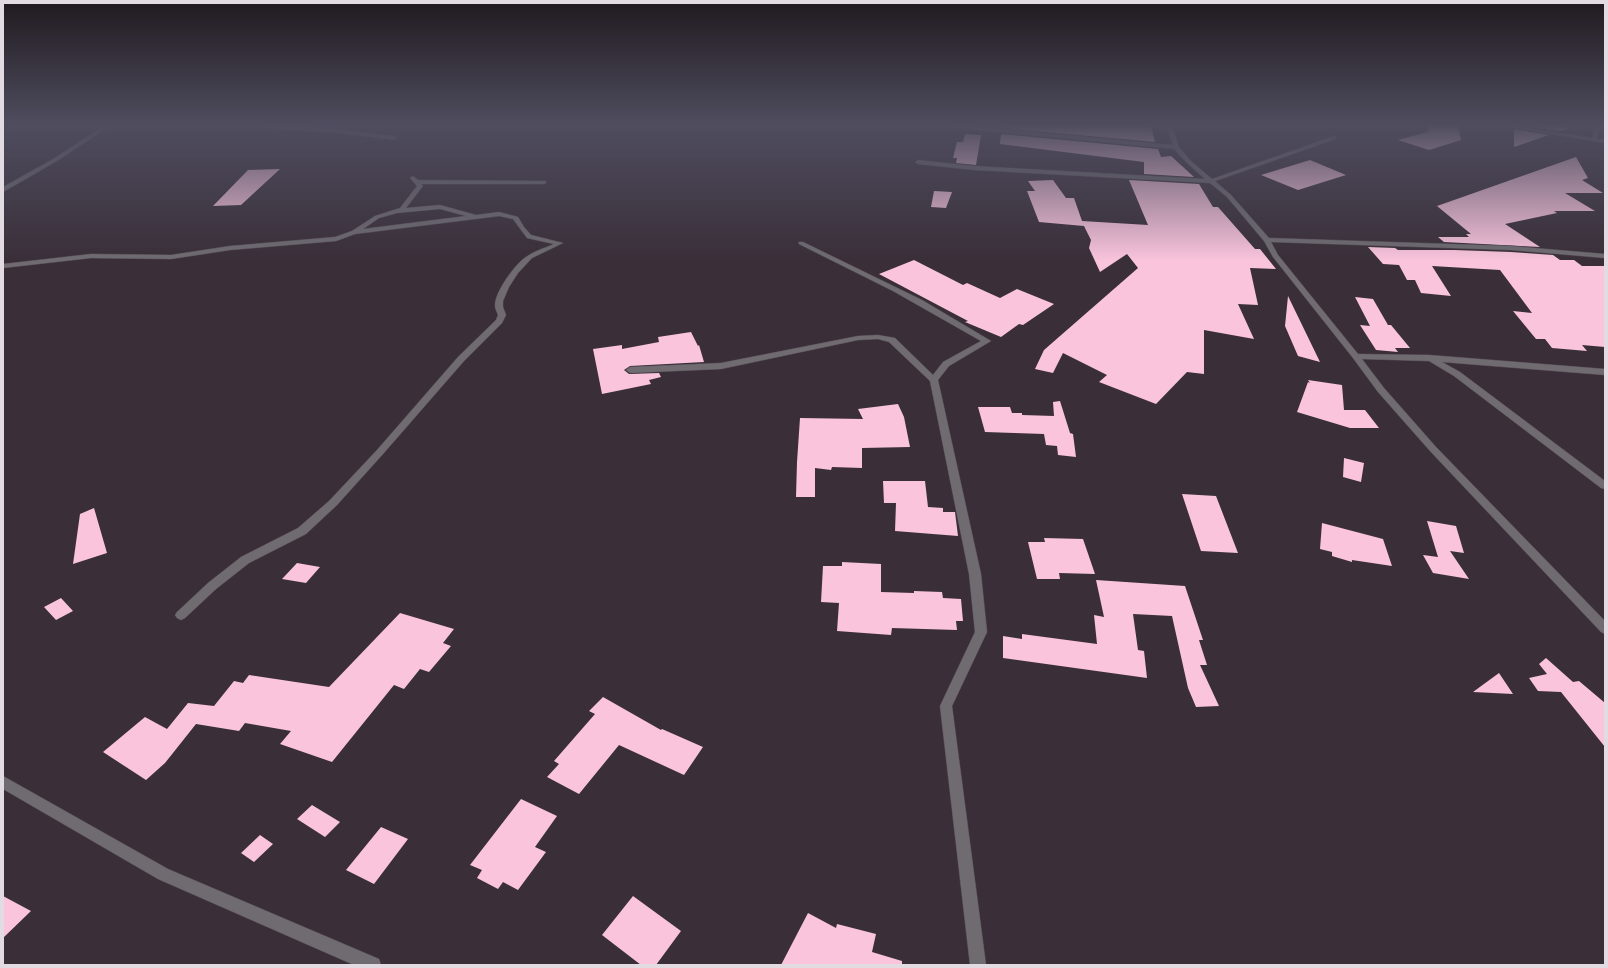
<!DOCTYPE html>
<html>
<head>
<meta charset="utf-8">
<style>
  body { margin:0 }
  #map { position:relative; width:1608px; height:968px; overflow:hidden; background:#3a2f39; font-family:"Public Sans",sans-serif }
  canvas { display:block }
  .frame { position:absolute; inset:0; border:4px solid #e2dbe1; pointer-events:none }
</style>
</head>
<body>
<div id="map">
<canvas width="1608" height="968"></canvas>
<div class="frame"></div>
</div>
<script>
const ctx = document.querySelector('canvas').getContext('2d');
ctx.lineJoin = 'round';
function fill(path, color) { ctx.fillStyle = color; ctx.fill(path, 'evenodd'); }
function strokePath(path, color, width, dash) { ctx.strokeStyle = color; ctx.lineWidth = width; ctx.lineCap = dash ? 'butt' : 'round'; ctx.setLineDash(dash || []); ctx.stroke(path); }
fill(new Path2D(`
  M1002,126H1151L1155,142L1002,128Z
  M1427,126H1458L1461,140L1429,150L1398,140L1428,132Z
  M1525,126H1567L1568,129L1560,131Z
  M1514,129L1549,135L1514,147Z
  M965,134L981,135L976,165L956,163L957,158H953L957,142H963Z
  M1001,134L1158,149L1161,157L1171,156L1194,177L1144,174V162L1000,144Z
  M1576,157L1588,178L1582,180L1603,193H1565L1595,211H1554L1557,213L1505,224L1540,247L1444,242L1438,237H1469L1466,234H1471L1437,206Z
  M1310,160L1346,175L1298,190L1261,175Z
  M280,169L241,205L213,206L248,170Z
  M1053,180L1066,198H1074L1082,221L1148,225L1129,180L1199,184L1213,207H1218L1255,249H1260L1276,269L1250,268L1258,305L1238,304L1254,339L1204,330V374L1187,372L1156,404L1099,382L1107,375L1063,353L1053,373L1035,369L1044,350L1138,268L1127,254L1100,272L1089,248L1091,240L1084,226L1039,222L1027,191H1035L1028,181Z
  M934,191L952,192L946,208L931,207Z
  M1368,247L1395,248L1398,250H1454L1511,252L1553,255L1560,260H1574L1582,266H1605V347L1582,345L1587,351L1552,348L1545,339H1536L1513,311L1532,313L1500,270L1432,266L1451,296L1421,293L1415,280H1407L1399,265L1383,264Z
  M914,260L963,285L967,283L1000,298L1017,289L1054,304L1023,325L1019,324L1001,337L965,322L968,321L879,274Z
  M1288,296L1320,362L1298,356L1285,326Z
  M1355,297L1373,299L1388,325H1391L1410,348H1395L1398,352L1376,350L1360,325L1370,326Z
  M691,332L698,346L699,345L704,362L630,366L624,370L629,374L659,373L661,377L649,380L651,384L602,394L593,349L622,345V349L659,342L658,337Z
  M1308,380L1342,385L1344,410H1365L1379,428H1350L1297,412L1308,382L1310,383Z
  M1060,401L1070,433L1073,434L1076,457L1058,455L1057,446L1046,445L1044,434L985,432L978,407H1010L1012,413H1022V415L1054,416L1053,402Z
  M898,404L904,417L910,447L862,448V468L832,467L831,470L815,468V497H796L797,462L800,418L863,419L858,409Z
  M1344,458L1364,463L1361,482L1343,477Z
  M883,481H925L928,507L943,508V512H955L958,536L895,531L896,503H884Z
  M1182,494L1216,496L1238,553L1201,551Z
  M94,508L107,553L73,564L80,514Z
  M1427,521L1456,526L1464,553L1450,551L1469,579L1433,573L1423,555L1438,557Z
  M1322,523L1383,539L1392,566L1352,560V562L1332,556V552L1320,549Z
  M1044,538L1083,539L1095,574L1059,573L1060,579H1037L1028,542H1045Z
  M842,562L881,564V592L914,593V591L942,592L943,598L961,599L963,621H956L957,630L892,628L891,635L837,631L839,603L821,602L823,566H842Z
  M297,563L320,567L306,583L282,579Z
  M1096,580L1185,586L1203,640H1199L1207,665H1200L1219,706L1196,707L1188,688L1172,616L1133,614L1138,650L1144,651L1147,678L1003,658V636L1022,639V634L1097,644L1094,615L1104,617Z
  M61,598L73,611L56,620L44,607Z
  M400,613L454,629L443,643L451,646L429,672L420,669L404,689L394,685L332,762L280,744L291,731L245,723L239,731L196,724L165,763L146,780L103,752L145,717L167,729L188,703L214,706L234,681L243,683L249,675L329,687Z
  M1546,658L1573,682L1579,681L1605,703V747L1561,692L1538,691L1529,678L1547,674L1539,664Z
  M1499,673L1513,694L1473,692Z
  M603,697L661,730L662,729L703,747L684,775L619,745L579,794L547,777L559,764L554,761L595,714L589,711Z
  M521,799L557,816L535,847L546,852L518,890L503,882L498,889L477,878L482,870L470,865Z
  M312,805L340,822L325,837L297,819Z
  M381,827L408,839L374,884L346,870Z
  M260,835L273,844L254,862L241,853Z
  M3,896L31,911L3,938Z
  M633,896L681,931L656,965H641L602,935Z
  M808,913L836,928L837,924L876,934L872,952L902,961V965H781Z`), '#f9c4dc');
const minor = new Path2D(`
  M104,126H110L57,161L3,192V187L53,159Z
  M262,126C306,124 351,131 394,136L397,138L394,140L340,133L265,128Z
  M951,126H969L1173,145L1166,126H1172L1179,147L1191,161L1212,179L1334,136L1336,137V139L1215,181L1231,195L1269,238L1511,246L1605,254V258L1511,250L1271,242L1278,255L1358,354L1429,355L1605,369V375L1442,362L1460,372L1605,481V489L1601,488L1454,376L1429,361L1362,359L1384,388L1436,447L1605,621V634L1601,632L1430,451L1378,392L1353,358L1273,257L1264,241L1227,197L1210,183L974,170L918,164L915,162L918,160L974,166L1205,179L1187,163L1174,149L954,128Z
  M1504,126H1516L1592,138L1595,126H1601L1597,139H1605V143Z
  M413,176L418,180L546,181V183L544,184H421L423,186L406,208L440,205L476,215L499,212L518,217L524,227L531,235L563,243L532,258L518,273L509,287L503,301V307L506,315L502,323L464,361L383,454L337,505L306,534L249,563L216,589L185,618L181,620L177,618L175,615L177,612L208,583L241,557L298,528L329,501L377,450L458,357L496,320L498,315C497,312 495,309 495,306C494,293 515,264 526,257C534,251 545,248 554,244L527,238L513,219L499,216L355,234L336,241L230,250L171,259L91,258L3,268V264L91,254L171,255L230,246L335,237L352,231L375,216L400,208L417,186L410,178ZM440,209L466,216L363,229L379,218L397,213Z
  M799,242H803L922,300L991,341L949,366L938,380L981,574L987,632L952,706L986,965H970L940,706L975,632L969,574L930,381L889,342L878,339L858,340L721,369L630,373L626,370L630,367L721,363L858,336L878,335L895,338L933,375L943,362L981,341L893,291L799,244Z
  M3,776L168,869L379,959L381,965H354L158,879L3,789Z`);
strokePath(minor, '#554b54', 1);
fill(minor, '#6f6b71');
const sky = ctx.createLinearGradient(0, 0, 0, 261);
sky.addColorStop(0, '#201a1f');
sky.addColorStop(0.48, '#4f4d5f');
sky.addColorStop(1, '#4f4d5f00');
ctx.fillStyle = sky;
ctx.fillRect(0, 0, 1608, 261);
</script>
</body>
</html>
